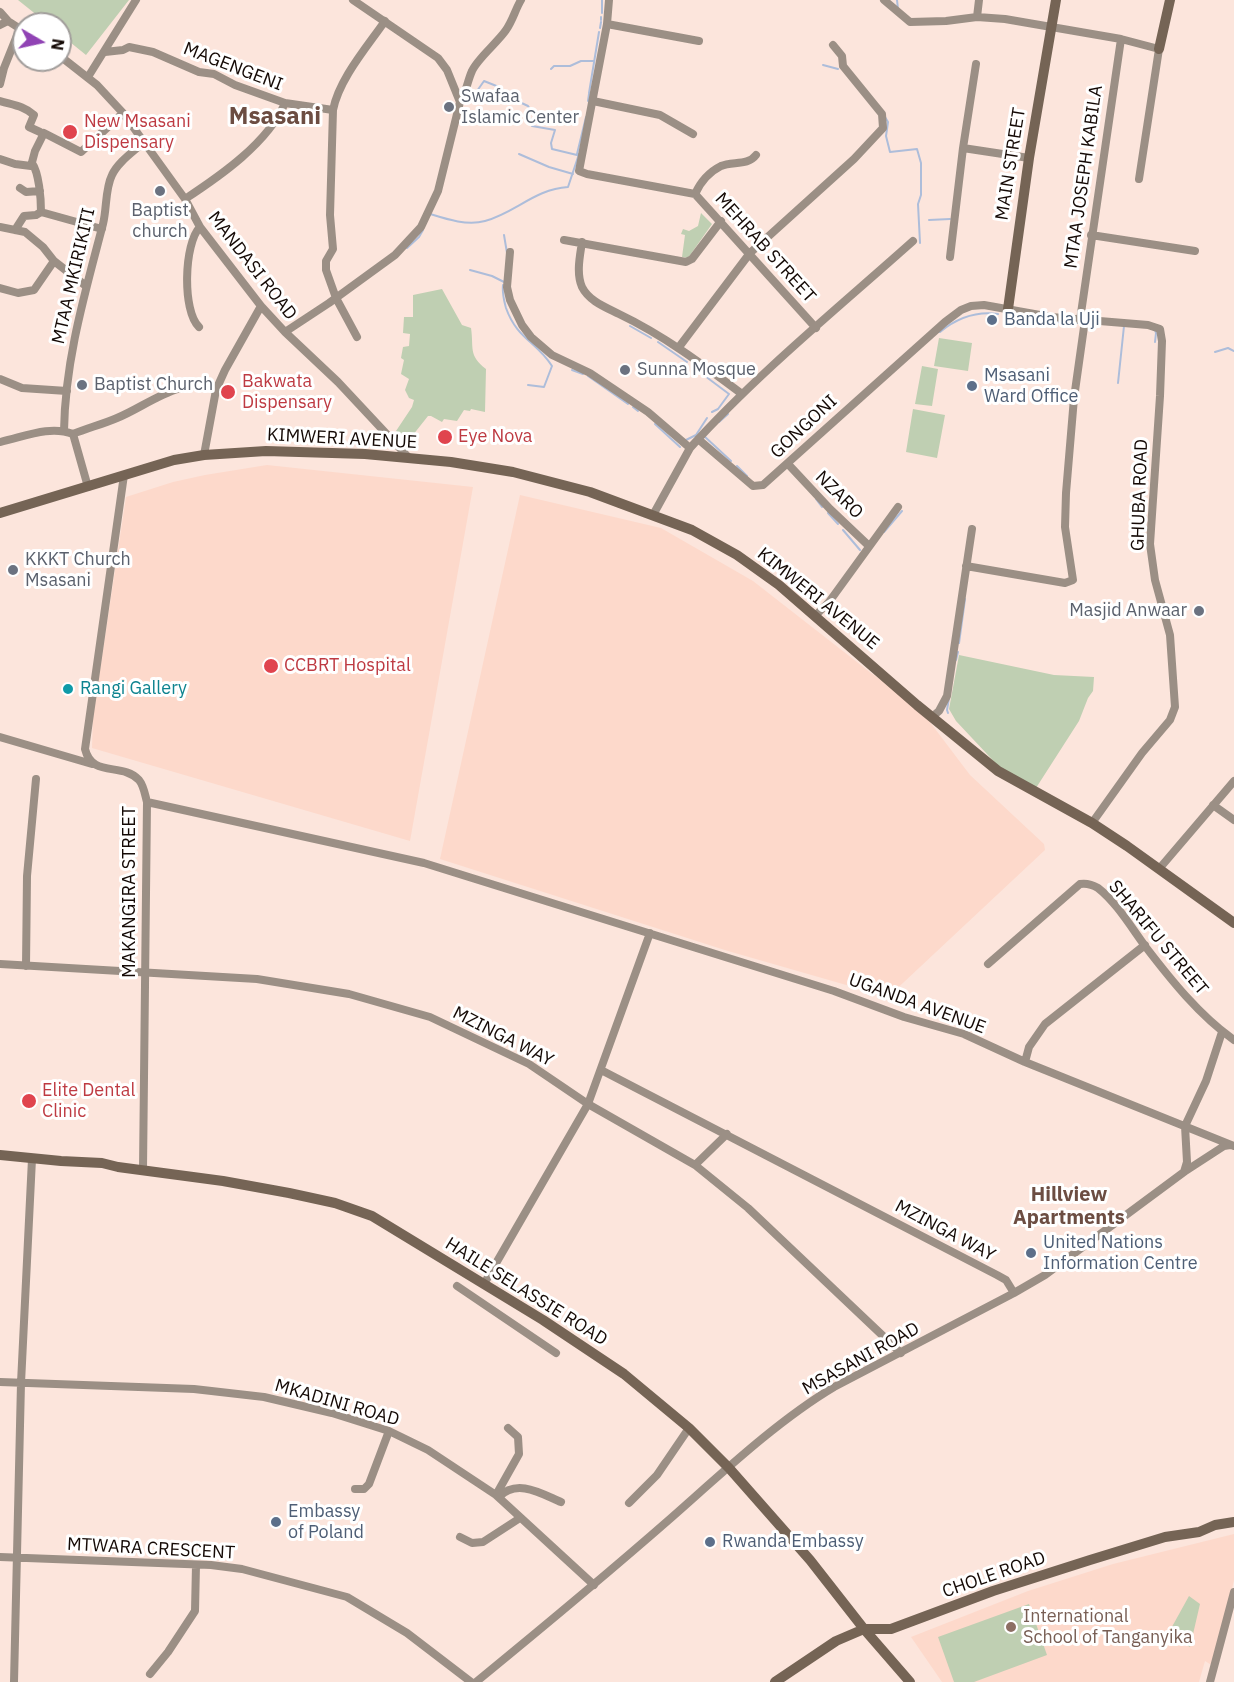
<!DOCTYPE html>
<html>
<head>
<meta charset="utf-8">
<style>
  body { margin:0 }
  #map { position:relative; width:1234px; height:1682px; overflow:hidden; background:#fce5dc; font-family:"IBM Plex Sans",sans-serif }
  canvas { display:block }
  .north { position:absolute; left:12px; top:12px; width:60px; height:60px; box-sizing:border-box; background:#fff; border:2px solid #a19d9b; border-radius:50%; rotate:99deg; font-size:16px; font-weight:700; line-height:24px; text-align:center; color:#140905 }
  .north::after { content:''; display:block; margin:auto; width:21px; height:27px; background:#9043b4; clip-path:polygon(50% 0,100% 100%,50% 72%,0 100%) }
</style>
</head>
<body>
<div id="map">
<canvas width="1234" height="1682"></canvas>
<div class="north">N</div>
</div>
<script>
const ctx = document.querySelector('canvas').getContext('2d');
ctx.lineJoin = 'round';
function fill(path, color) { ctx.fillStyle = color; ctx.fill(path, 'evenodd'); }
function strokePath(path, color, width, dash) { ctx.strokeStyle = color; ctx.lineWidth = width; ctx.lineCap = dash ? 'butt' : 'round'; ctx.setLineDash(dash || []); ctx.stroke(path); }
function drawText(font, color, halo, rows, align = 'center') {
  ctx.font = font + ' "IBM Plex Sans",sans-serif'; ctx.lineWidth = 6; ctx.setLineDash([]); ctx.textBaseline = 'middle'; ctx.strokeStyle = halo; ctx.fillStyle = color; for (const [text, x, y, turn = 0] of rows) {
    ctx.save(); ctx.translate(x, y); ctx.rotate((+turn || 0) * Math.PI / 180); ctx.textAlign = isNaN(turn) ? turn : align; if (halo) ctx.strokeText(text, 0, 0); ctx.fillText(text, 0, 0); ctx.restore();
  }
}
fill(new Path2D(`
  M267,465L473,487L410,841L92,748L93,717L126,497L173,482L205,475Z
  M520,495L661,528L753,581L871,673L917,705L970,775L1044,844L1045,850L888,997L728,951L440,859Z
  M1234,1534V1580L1230,1598L1213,1666L1205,1661L1199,1682H942L911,1637L1028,1591L1069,1578L1113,1564Z`), '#fdd9cb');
fill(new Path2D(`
  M18,0H129L86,55L60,34V24H48Z
  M701,213L712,224L688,258L682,257L685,235L681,234L683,229L689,231L698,226Z
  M442,289L462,325L471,328C474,348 468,355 486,369L485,412L471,409L470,411L464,410L457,421L444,419L442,422L431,416H428L409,440L396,431L412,407L414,400L409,398L405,390L409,379L401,374L404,360L401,358L403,347L409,346L410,334L403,333L404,317H413V295Z
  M939,338L972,343L968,371L934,366Z
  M922,366L938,369L932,406L915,404Z
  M913,409L945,415L937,458L906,452Z
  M959,655L1054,675L1094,677L1093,691L1088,698L1079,721L1036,788L1002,770L956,721L949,709Z
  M1189,1596L1200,1604L1190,1647L1168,1634Z
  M1029,1604L1047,1655L974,1682H954L938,1637Z`), '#bfcfb2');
strokePath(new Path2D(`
  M602,0V13
  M897,0L898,9
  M601,20V17
  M600,28L601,22
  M823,65L838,69
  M551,69L554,66H570L581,61H594
  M589,93L599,32
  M469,94L477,91L484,81L499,87L513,99L528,106L530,109L527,117L532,120V126L555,130L551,143L552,149L577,155
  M588,101L589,94
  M885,117L888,122L886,136L890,152L917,149L921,163V195L918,204L920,243
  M519,154L549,167L573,174
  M430,214C446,219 467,226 485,221C515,213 535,189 568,187L579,154H577L586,117
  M929,220L950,219
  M504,235L507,253
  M407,248L419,237L423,230
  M470,270L492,276L506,283
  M505,285H503C502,294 504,300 506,308C517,339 536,341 552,366L544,387L528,385
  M1007,315L1053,322L1079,323
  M630,326L651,338
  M940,332C957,318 976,311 998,314
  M658,342L687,362
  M1155,342L1156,333L1155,330
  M1215,352L1228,348L1234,351
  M693,367L729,394L718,409L712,412
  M572,370L583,374
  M588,376L628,404
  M1118,383L1124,326
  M633,407L638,411
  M719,422L728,414
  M655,424L680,447
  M704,436L731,461
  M686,440L696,435L707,418
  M737,466L747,476
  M816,499L822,507
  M828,513L838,524
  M843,530L860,550
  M884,532L902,511
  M959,643L965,599
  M956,660L958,652
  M948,713L947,710L949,698`), '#adbdda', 2);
strokePath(new Path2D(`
  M609,0L607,24L579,171L587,174L695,194L816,328
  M884,0L910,22L946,21L977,17L1005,19L1121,39L1159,49L1139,179
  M0,12L8,21L22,30
  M977,17L979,0
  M607,24L699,41
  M0,25L8,21
  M105,52L123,50L129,47L153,52L199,72L214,74L235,85L285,103L333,110
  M60,56L97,85L123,113L185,199L200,227L261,306L285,332L338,382L409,458
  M88,77L136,0
  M0,84L4,68L20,28
  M0,101C13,105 24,106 34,115L29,127L40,132
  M593,101L660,115L693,134
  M460,102C467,91 467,82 472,71C477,59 498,42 506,30C513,20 515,10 521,0
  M963,148L1029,158
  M0,159L15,164L31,166L35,151L44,133L81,152L123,113
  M32,163C39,173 41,198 41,212
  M20,188L26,192L40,191
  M695,194C700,183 709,172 721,166C732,161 748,166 756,155
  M185,199C220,176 268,143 285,103
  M0,227L25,232L43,247L54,261L86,286
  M15,230L24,216L36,215L41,212L102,229
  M1091,235L1195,251
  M564,240L686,262L692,259L721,221
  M582,242C580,256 576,273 582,287C589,301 605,307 619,314C663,335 702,364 742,394
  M510,252L507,287L510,300L522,325L531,337L552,355L590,373L648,412L690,448
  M950,257L963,148L976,64
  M0,288L18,293L34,290L54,261
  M1080,320L1121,39
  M199,327C182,311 184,243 200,227
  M285,332L329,303L395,255L421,227L438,191L460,102L447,70L438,58L353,0
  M357,337L336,298L326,270V261L333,249L330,215L333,110C339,79 367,47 385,21
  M679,347L750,253L854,159L883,128L882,114L843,66L842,56L833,45
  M0,379L22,388L67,391
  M64,431C65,360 85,293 103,224C107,208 105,189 112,175C118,162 133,152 144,142
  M73,434C88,428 103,424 117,418C149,405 181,375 216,390
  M698,439L753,486L763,485L945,322L961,310L971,306L984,305L1051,317L1148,325L1160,329L1162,341L1160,396L1150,544L1155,580L1170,635L1175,707L1170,720L1142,753L1092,823
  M0,442C24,437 49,425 73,434L88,487
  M204,455L216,390L225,370L261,306
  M788,464L830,509L869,546
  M124,475L85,749C92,778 122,762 139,780C144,786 145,795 147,802L143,1169
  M653,515L690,448C758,373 838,308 913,241
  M966,566L1065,583L1073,580L1065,527L1066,493L1074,398L1085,320
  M815,616L829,602L898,507
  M932,717L939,711L947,696L972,529
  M0,737L92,764
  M147,802L424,863L834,991L904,1017L964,1034L1025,1062L1234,1146
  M1213,805L1234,820
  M1159,869L1234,781
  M0,964L257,979L349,994L430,1017L529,1064L588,1104L695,1165L748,1208L901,1353
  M988,964L1080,884C1086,883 1093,885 1098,888C1116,902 1131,927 1145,946C1171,980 1199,1015 1234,1040
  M26,966L27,876L36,779
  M1025,1062L1029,1047L1045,1024L1145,945
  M601,1070L997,1275L1006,1280L1014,1293
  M695,1165L727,1134
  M1184,1172L1187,1162L1185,1126L1206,1081L1222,1032
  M484,1284L588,1104L650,933
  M457,1286L556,1353
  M0,1382L194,1389L264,1397L332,1413L389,1431L428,1450L496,1495L594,1585
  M355,1489H364L369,1484L389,1431
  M496,1495L519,1454L518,1437L508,1428
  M499,1497C517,1478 542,1494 561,1502
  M629,1503L657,1475L689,1428
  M460,1537L472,1543L483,1542L520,1518
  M0,1557L211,1565L242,1569L347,1597L407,1633L471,1682
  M150,1674L168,1652L195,1611L196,1565
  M14,1682L21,1383L32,1159
  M476,1682C542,1628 607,1574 671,1518C721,1474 777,1421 834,1387L1014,1293L1045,1275L1184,1172L1224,1146L1230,1145
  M1210,1682L1234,1592`), '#9b8f85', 8);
strokePath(new Path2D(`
  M1159,49L1170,0
  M1008,309L1029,158L1056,0
  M0,513L174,460L204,455L266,451L365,454L451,462L513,472L590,492L692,530L737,555L779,585L917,705L998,771L1092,823L1127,846L1234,923
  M0,1155L61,1161L102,1163L118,1167L223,1181L289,1193L335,1203L372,1216L543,1320L624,1374L689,1428L729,1468L810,1560L864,1629L910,1682
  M775,1682L836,1641L864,1629H891L993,1591L1090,1560L1165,1537L1199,1532L1215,1525L1234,1522`), '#756455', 10);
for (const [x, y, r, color] of [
  [449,107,6,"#6b7280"],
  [70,132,8,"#e0444e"],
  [160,191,6,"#6b7280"],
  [992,320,6,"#5c6f8a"],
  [625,370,6,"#6b7280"],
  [82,385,6,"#6b7280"],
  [972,386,6,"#5c6f8a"],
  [228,392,8,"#e0444e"],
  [445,437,8,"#e0444e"],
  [13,570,6,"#6b7280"],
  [1199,611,6,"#6b7280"],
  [271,666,8,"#e0444e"],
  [68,689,6,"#0f9aa8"],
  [29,1101,8,"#e0444e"],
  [1031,1253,6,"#5c6f8a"],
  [276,1522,6,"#5c6f8a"],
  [710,1542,6,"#5c6f8a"],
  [1011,1627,6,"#8d6e63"]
]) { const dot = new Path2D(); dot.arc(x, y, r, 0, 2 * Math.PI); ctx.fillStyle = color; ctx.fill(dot); strokePath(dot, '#fff', 2); }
drawText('18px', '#140905', '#fff', [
  ["MAGENGENI",233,67,21],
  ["MAIN STREET",1011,164,-81],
  ["MTAA JOSEPH KABILA",1084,177,-82],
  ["MEHRAB STREET",765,248,48],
  ["MANDASI ROAD",252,266,52],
  ["MTAA MKIRIKITI",74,276,-77],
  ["GONGONI",804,427,-43],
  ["KIMWERI AVENUE",342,439,3],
  ["NZARO",839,495,45],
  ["GHUBA ROAD",1140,495,-88],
  ["KIMWERI AVENUE",818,599,39],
  ["MAKANGIRA STREET",130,892,-90],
  ["SHARIFU STREET",1158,938,50],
  ["UGANDA AVENUE",917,1004,20],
  ["MZINGA WAY",503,1037,27],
  ["MZINGA WAY",945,1231,28],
  ["HAILE SELASSIE ROAD",526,1292,32],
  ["MSASANI ROAD",861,1359,-29],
  ["MKADINI ROAD",337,1403,16],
  ["MTWARA CRESCENT",151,1549,3],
  ["CHOLE ROAD",994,1575,-19]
]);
drawText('18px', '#5b616d', '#fff', [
  ["Swafaa",461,97],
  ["Islamic Center",461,118],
  ["Baptist",160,211,"center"],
  ["church",160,232,"center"],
  ["Sunna Mosque",637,370],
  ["Baptist Church",94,385],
  ["KKKT Church",25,560],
  ["Msasani",25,581],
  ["Masjid Anwaar",1187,611,"right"]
], 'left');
drawText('18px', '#be3a42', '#fff', [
  ["New Msasani",84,122],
  ["Dispensary",84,143],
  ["Bakwata",242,382],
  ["Dispensary",242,403],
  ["Eye Nova",458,437],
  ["CCBRT Hospital",284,666],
  ["Elite Dental",42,1091],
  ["Clinic",42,1112]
], 'left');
drawText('18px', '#4e5e75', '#fff', [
  ["Banda la Uji",1004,320],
  ["Msasani",984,376],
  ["Ward Office",984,397],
  ["United Nations",1043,1243],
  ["Information Centre",1043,1264],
  ["Embassy",288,1512],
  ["of Poland",288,1533],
  ["Rwanda Embassy",722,1542]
], 'left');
drawText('18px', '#0d838f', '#fff', [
  ["Rangi Gallery",80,689]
], 'left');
drawText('18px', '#785e54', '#fff', [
  ["International",1023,1617],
  ["School of Tanganyika",1023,1638]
], 'left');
drawText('bold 20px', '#6c4d42', '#fff', [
  ["Hillview",1069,1195],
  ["Apartments",1069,1218]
]);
drawText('bold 24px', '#6c4d42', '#fff', [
  ["Msasani",275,117]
]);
</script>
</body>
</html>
